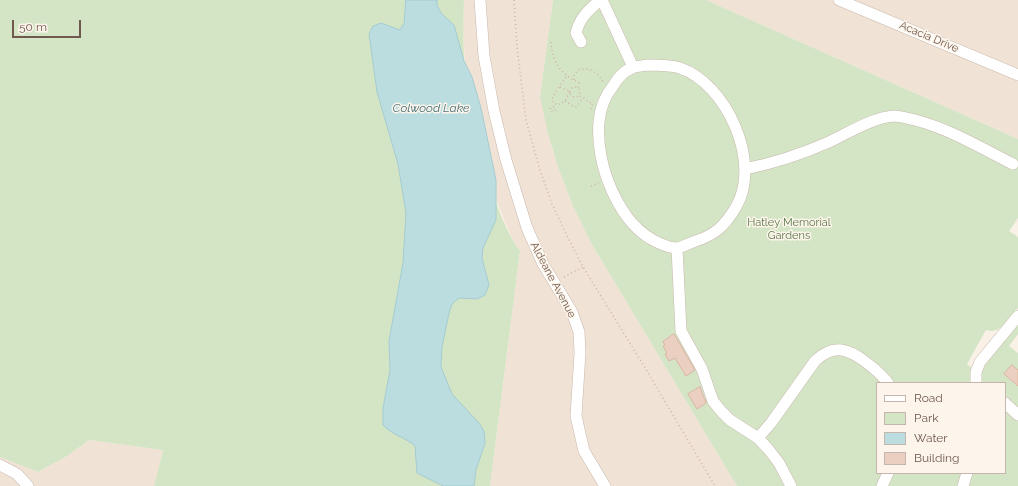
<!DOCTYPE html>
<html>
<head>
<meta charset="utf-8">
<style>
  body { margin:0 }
  #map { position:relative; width:1018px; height:486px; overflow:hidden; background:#f9f1e5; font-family:Raleway,sans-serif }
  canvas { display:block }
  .legend { position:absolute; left:876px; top:382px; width:130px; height:92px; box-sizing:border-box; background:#fdf5eb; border:1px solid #c4b6ac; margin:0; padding:5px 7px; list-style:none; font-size:12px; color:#6f584e }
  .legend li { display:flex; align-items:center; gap:8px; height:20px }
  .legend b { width:20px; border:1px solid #c4b6ac }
  .scale { position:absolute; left:12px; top:20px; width:69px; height:18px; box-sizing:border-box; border:2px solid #6f584e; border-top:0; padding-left:5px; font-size:12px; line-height:14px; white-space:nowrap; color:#6f584e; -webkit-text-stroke:3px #fdf5eb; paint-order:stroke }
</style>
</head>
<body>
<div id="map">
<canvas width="1018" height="486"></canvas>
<ul class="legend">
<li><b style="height:5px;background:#fff"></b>Road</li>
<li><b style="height:11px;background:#d4e5c6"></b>Park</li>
<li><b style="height:11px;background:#bcdde0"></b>Water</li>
<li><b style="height:11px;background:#ebcfc0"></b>Building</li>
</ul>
<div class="scale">50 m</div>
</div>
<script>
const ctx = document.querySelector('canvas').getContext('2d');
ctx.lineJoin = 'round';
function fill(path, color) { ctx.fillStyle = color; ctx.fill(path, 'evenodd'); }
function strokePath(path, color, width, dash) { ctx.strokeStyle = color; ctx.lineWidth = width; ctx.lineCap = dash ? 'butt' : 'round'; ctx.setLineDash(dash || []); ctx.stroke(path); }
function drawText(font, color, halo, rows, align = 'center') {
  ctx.font = font + ' Raleway,sans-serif'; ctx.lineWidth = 3; ctx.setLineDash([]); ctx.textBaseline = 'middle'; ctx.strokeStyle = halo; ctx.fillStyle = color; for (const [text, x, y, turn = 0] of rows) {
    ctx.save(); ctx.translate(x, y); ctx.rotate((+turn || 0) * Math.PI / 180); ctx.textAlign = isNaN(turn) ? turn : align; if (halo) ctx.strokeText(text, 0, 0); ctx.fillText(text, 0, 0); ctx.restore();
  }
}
fill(new Path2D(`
  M464,0H553L540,97L552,149L565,185L573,206L591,243L737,486H490L520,251L514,242L505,222L488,178L466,81L463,28Z
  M706,0H1018V139Z
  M89,440L163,450L154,486H0V457L38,472L67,456Z`), '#f0e2d5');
fill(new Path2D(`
  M0,0H464C463,27 463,53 466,79C468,95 473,112 477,127C486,169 495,215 520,251L490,486H154L163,450L89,440L67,456L38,472L0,457Z
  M553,0H706L1018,139V218L1009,231L1018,237V308C1009,318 1001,335 986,330L967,364L975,371L1018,321V334L1009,346L1018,353V486H737L591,243L573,206L558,167L548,134L540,97ZM877,383H1005V473H877Z`), '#d4e5c6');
const water = new Path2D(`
  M406,0H437V5L441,13L454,25L464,61L472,77L481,108L496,180V220L483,248L482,258L489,285L485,295L477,299L459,298L452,304L449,313L442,347L441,367L452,394L479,423L484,431L485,443L476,470L474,486H443L417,473L415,446C405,437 392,435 383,425V408L390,370L389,341L403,263L406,213L398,164L377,92L369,34L373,26L381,23L400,30L404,23Z`);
fill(water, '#bcdde0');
strokePath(water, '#a4ccd1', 1);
const building = new Path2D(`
  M674,334L695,370L686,376L675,358L669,361L665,354L667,353L663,346L665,345L663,342Z
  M1012,365L1018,370V386L1004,374Z
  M700,387L706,403L697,409L688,394Z`);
fill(building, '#ebcfc0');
strokePath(building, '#dcb6a3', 1);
const minor = new Path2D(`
  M480,0L484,56L494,111L506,160L527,228L543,264L572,312L579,332L580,353L576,416L584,451L605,486
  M602,0L633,67
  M839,0L1018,75
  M581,42L576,33C580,17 588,11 600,0
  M647,65C658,65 670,65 680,68C727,84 762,163 736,207C724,227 715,235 693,242C688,244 681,248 676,248C670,248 664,245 659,243C619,226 595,164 599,122C600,110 605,96 613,86C617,79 624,71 632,68C636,66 643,66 647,65Z
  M745,169C774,163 802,154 829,142C848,133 874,117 894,116C901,116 909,119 915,120C950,129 981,148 1013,164
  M677,248L681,331L702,369L713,401L721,411L730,420L758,438L769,450L779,463L791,486
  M976,383V372L980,362L1018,316
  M1005,403L1018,415
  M758,438L771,423L815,361C834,343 849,349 867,363C875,369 882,375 888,383
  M0,465L17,474L28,486
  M882,486L888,473
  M963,486L967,473`);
strokePath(minor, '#c9b8ad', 12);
strokePath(new Path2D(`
  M514,0L517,47L526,120L539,167L552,204L568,238L583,267L647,371L715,486
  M551,42C552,54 555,66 565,74C569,78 574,80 579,83L578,88
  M574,80V75L578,70C588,66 599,73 603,82
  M570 92a5 5 0 1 1 10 0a5 5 0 1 1-10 0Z
  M560,87L570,91L565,101L557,105C555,103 552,103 552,100C552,96 564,80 567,76
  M580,96L591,103
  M565,101L573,106L576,107L583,98
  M550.5 109a2.5 2.5 0 1 1 5 0a2.5 2.5 0 1 1-5 0Z
  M591,109L593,101
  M591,186L599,183
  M564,277L583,267`), '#d0b3a4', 1.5, [1, 3]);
strokePath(minor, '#fff', 11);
drawText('11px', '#6f584e', '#fdf5eb', [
  ["Acacia Drive",929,37,23],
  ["Aldeane Avenue",553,280,62]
]);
drawText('11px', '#5a794a', '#fdf5eb', [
  ["Hatley Memorial",789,223],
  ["Gardens",789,236]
]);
drawText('italic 12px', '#477379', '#fdf5eb', [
  ["Colwood Lake",431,108]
]);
</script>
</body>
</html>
